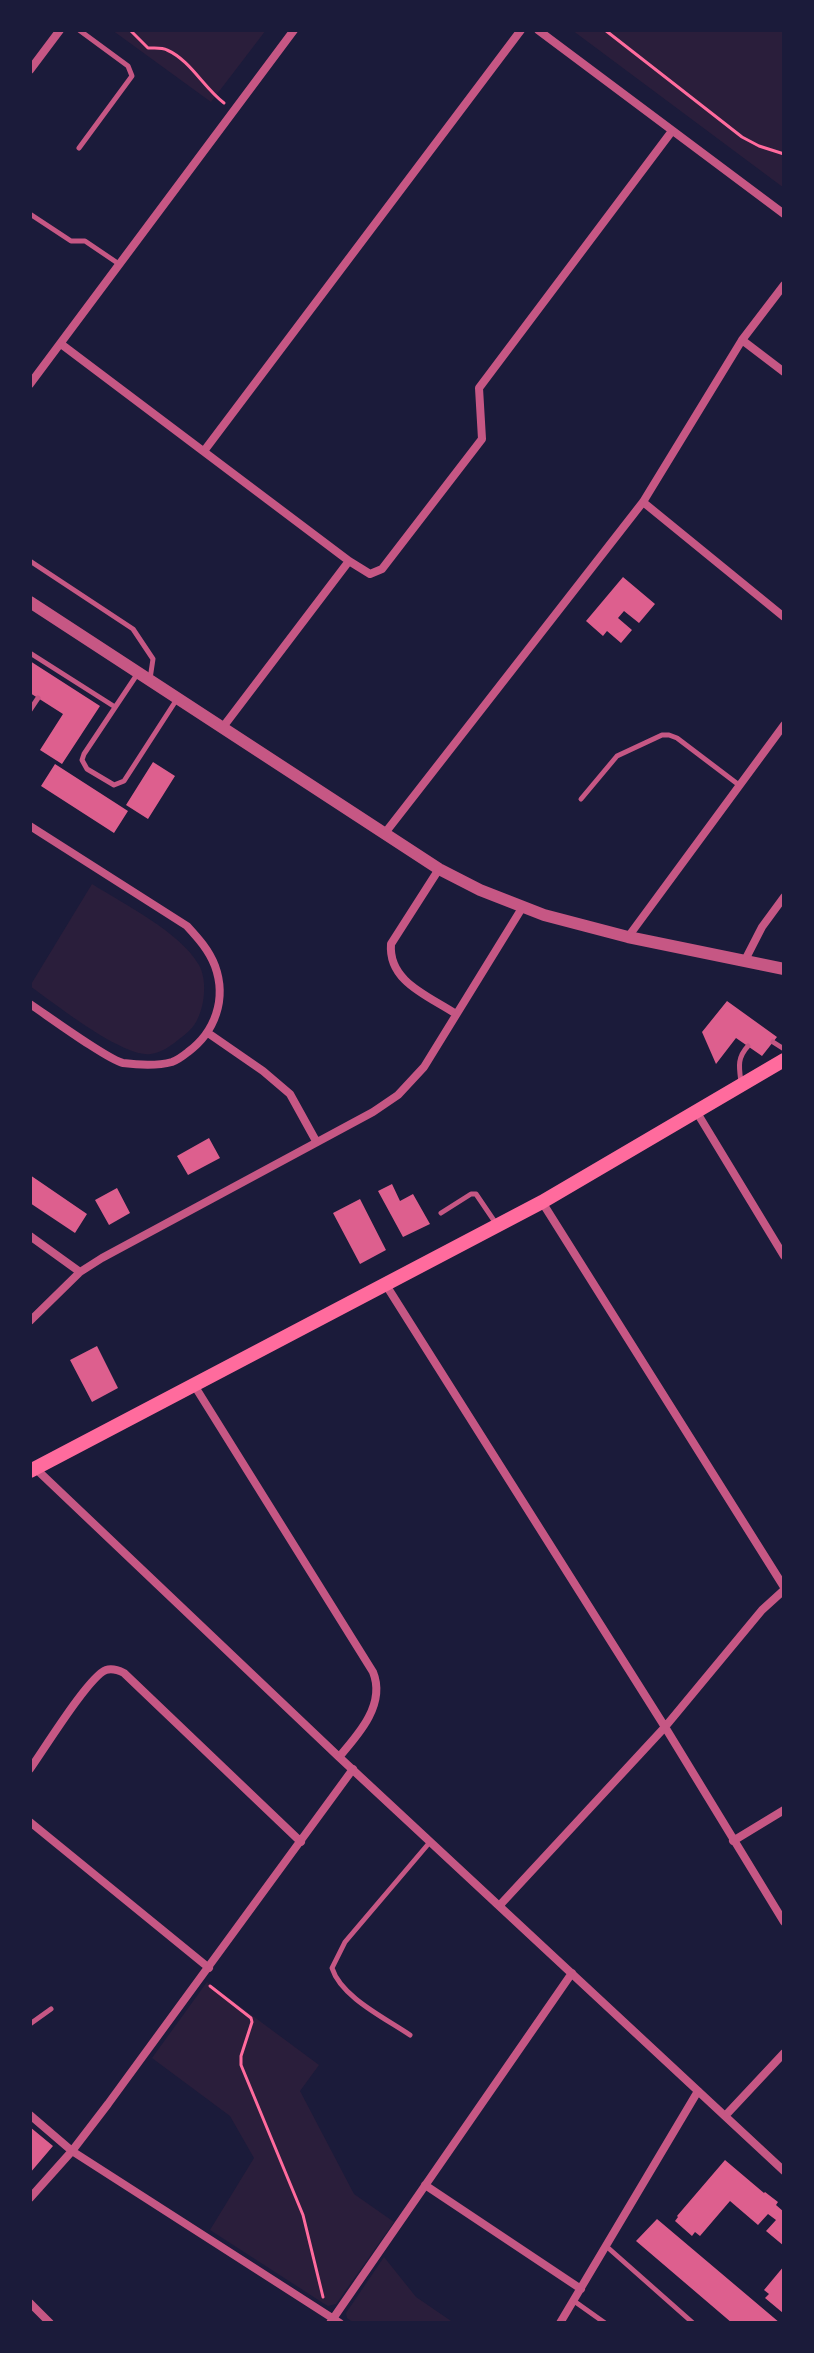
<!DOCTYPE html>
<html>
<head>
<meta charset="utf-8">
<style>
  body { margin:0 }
  #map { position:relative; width:814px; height:2353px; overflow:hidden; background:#1b1b3a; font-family:Merriweather,serif }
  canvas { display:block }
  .frame { position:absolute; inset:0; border:32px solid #1b1b3a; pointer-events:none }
</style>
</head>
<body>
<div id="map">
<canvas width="814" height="2353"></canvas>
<div class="frame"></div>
</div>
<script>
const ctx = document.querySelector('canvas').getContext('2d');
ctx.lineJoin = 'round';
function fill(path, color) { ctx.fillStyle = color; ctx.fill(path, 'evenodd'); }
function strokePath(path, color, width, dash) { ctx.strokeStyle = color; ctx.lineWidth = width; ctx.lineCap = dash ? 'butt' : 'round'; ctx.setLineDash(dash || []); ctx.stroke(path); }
fill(new Path2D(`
  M112,30H266L211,102Z
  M572,30H784V188Z
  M92,884C125,905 179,931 199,965C207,979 205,1004 198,1018C194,1028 186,1034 178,1040C171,1046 160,1053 151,1054C123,1058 54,1003 30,986Z
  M207,1982L319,2065L300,2091L354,2194L394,2222L336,2304L328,2306L323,2303L210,2230L254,2158L230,2116L152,2058Z
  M384,2257L416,2297L454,2323H354L347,2318L346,2313Z`), '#2a1e3b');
fill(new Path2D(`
  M623,577L655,604L639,623L624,611L618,618L632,630L621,643L607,631L603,636L586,621Z
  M30,661L100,706L62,764L40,750L63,714L30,693Z
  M153,762L175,776L148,819L126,805Z
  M55,764L128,811L114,833L41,786Z
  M727,1001L777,1037L762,1056L736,1038L716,1064L702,1032Z
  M209,1138L220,1158L188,1175L177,1156Z
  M30,1175L87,1214L75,1233L30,1203Z
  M392,1184L400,1201L413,1194L430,1224L403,1237L378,1191Z
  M117,1188L130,1213L109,1225L95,1200Z
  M360,1199L386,1250L360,1264L333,1213Z
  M97,1346L118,1388L92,1402L70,1360Z
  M30,2127L53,2146L30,2173Z
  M725,2160L764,2193L765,2192L778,2202L776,2205L784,2212V2246L766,2231L776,2220L768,2214L758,2225L730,2201L700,2236L695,2232L692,2236L675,2221L678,2217L677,2216Z
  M657,2219L780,2323H732L636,2241Z
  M784,2266V2312L783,2313L765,2298L769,2294L764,2290Z`), '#dd5f8e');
strokePath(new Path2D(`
  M130,30L148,48C154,48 162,47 167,50C190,60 204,88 224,103
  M605,30L742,137L759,146L784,154
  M210,1986L251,2018L252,2022L241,2056V2065L303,2215L323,2297`), '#ff6b9d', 3);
strokePath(new Path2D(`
  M79,30L128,66L132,76L79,148
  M30,214L71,241H85L119,264
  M30,561L133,629L153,659L150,679
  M30,653L115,707
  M138,673L84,754L82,760L87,769L114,785L124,781L177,699
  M30,710L38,698
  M581,799L617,756L662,735H669L677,738L739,785
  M773,1042L784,1049
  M741,1082C739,1067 737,1058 748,1046
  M441,1213L471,1194H476L497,1225
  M30,2024L51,2009
  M410,2035C385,2018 341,1997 332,1968L345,1942L430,1842
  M606,2246L693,2323
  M574,2301L605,2323`), '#c65784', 5);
strokePath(new Path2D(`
  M538,30L784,214
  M30,70L60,30
  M742,340L784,372
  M61,344L349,561
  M30,384L294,30
  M204,451L521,30
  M643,502L784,617
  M223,727L349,561L370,574L382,569L482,439L479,388L672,131
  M30,826L187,926C198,938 209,950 215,966C227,999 215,1032 188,1052C183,1056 178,1060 172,1062C157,1066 139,1065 123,1063C108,1060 48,1016 30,1004
  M385,833L643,502L742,340L784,285
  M439,869L391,944C388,982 429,996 456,1014
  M628,937L784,725
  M744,962L762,927L784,897
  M208,1033L263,1071L290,1094L316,1141
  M696,1111L784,1256
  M542,1202L784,1587
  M30,1236L80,1272
  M386,1285L665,1727L784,1922
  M30,1321L80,1272L102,1258L373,1112L398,1095L424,1067L522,908
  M194,1385L373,1672C386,1704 359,1734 339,1757
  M35,1468L339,1757L784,2171
  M30,1769C43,1751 89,1676 106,1670C112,1668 118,1670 124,1673L301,1842
  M30,1822L209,1968
  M733,1841L784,1810
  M500,1905L665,1727L762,1610L784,1590
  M30,2115L72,2151L340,2323
  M725,2116L784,2053
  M425,2185L581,2289
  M30,2198L72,2151L108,2104L353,1769
  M30,2303L50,2323
  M330,2323L572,1973
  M560,2323L698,2091`), '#c65784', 8);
strokePath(new Path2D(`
  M30,602L439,869L480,890L544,915L628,937L784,969`), '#c65784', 12);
strokePath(new Path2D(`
  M30,1471L542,1202L784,1060`), '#ff6b9d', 14);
</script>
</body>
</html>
